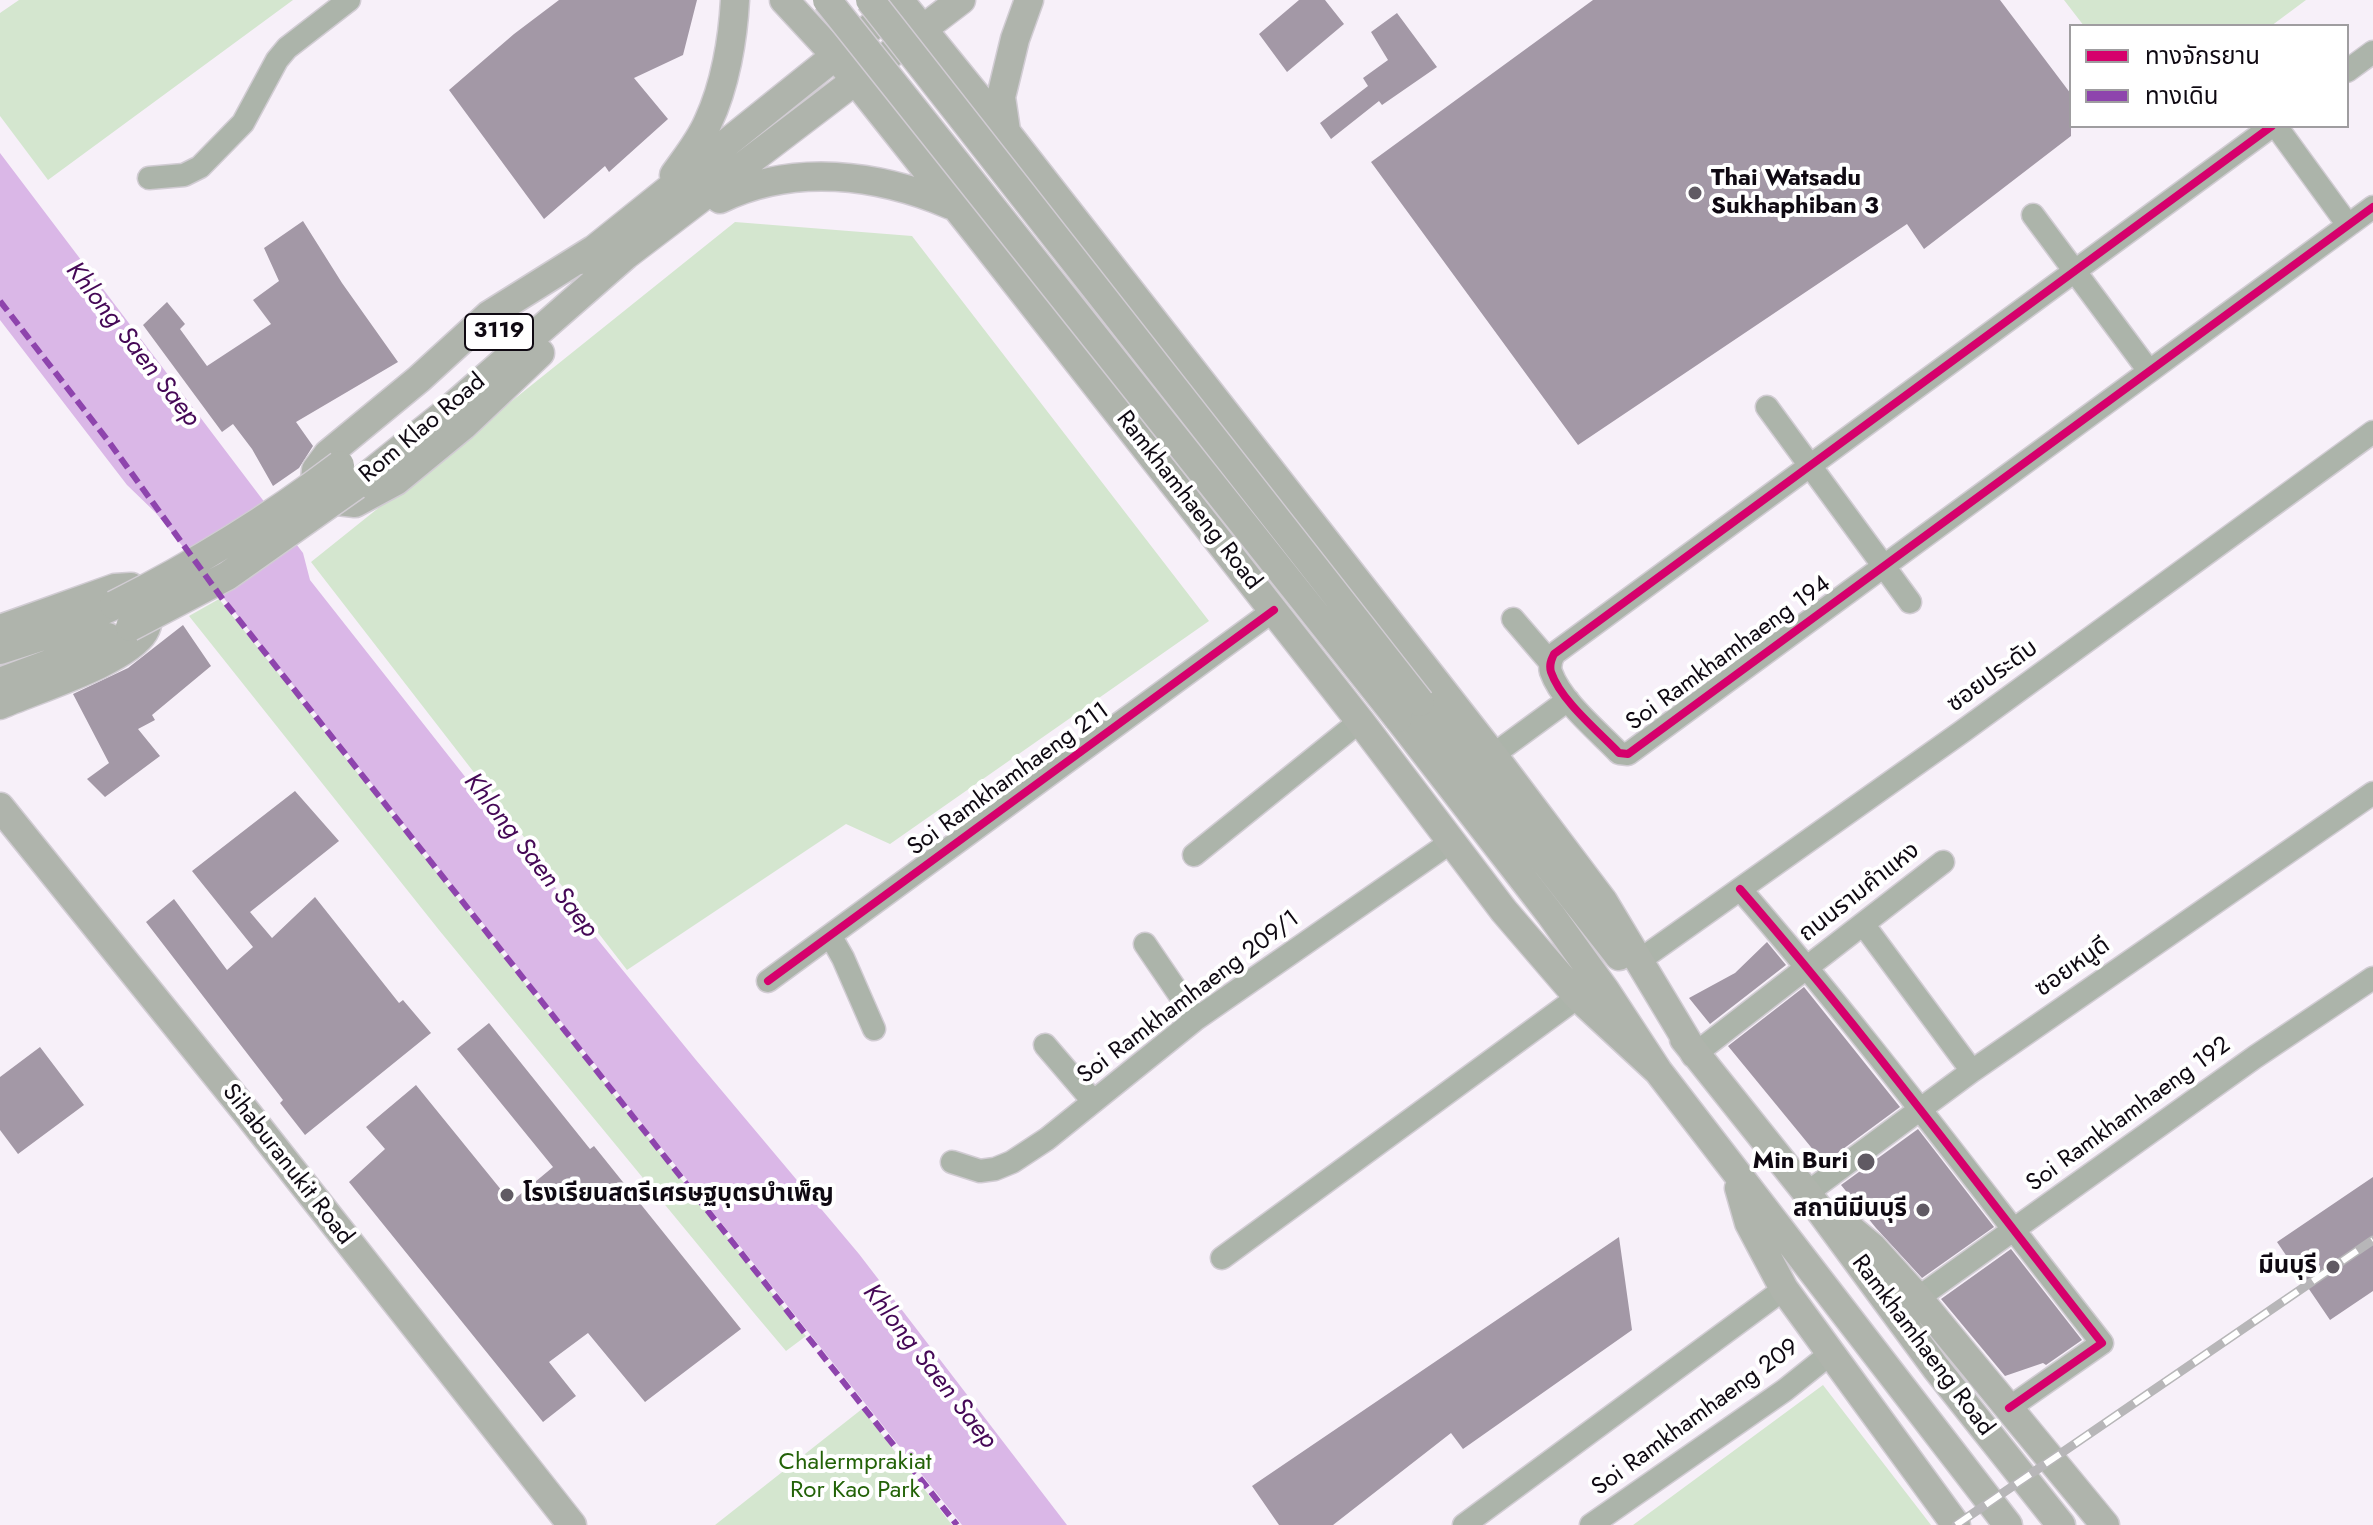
<!DOCTYPE html>
<html>
<head>
<meta charset="utf-8">
<style>
  body { margin:0 }
  #map { position:relative; width:2373px; height:1525px; overflow:hidden; background:#f7f0f9; font-family:Jost,"Noto Sans Thai",sans-serif }
  canvas { display:block }
  .legend { position:absolute; left:2069px; top:24px; width:280px; height:104px; box-sizing:border-box; background:#fff; border:2px solid #9f9da0; margin:0; padding:10px 14px; list-style:none; font-size:24px; color:#0f0912 }
  .legend li { display:flex; align-items:center; gap:16px; height:40px }
  .legend b { width:40px; border:2px solid #9f9da0 }
</style>
</head>
<body>
<div id="map">
<canvas width="2373" height="1525"></canvas>
<ul class="legend">
<li><b style="height:10px;background:#d6006c"></b>ทางจักรยาน</li>
<li><b style="height:10px;background:#8e44ad"></b>ทางเดิน</li>
</ul>
</div>
<script>
const ctx = document.querySelector('canvas').getContext('2d');
ctx.lineJoin = 'round';
function fill(path, color) { ctx.fillStyle = color; ctx.fill(path, 'evenodd'); }
function strokePath(path, color, width, dash) { ctx.strokeStyle = color; ctx.lineWidth = width; ctx.lineCap = dash ? 'butt' : 'round'; ctx.setLineDash(dash || []); ctx.stroke(path); }
function drawText(font, color, halo, rows, align = 'center') {
  ctx.font = font + ' Jost,"Noto Sans Thai",sans-serif'; ctx.lineWidth = 8; ctx.setLineDash([]); ctx.textBaseline = 'middle'; ctx.strokeStyle = halo; ctx.fillStyle = color; for (const [text, x, y, turn = 0] of rows) {
    ctx.save(); ctx.translate(x, y); ctx.rotate((+turn || 0) * Math.PI / 180); ctx.textAlign = isNaN(turn) ? turn : align; if (halo) ctx.strokeText(text, 0, 0); ctx.fillText(text, 0, 0); ctx.restore();
  }
}
fill(new Path2D(`
  M19,0H293L48,180L0,116V13Z
  M2064,0H2306L2271,26H2084Z
  M735,222L912,236L1209,621L890,844L846,824L627,970L311,562Z
  M219,599L806,1336L786,1351L754,1313L439,930L189,616Z
  M1823,1385L1931,1525H1633Z
  M862,1409L952,1525H715Z`), '#d4e6cf');
fill(new Path2D(`
  M0,153L303,553L310,580L470,783L696,1060L859,1254L1067,1525H962L156,513L127,485L0,320Z`), '#dab7e7');
fill(new Path2D(`
  M559,0H697L683,55L634,78L668,119L609,172L605,166L544,219L449,90L514,34Z
  M1299,0H1325L1344,24L1287,72L1259,34Z
  M1593,0H2000L2071,94V136L1924,249L1907,224L1578,445L1371,162Z
  M1397,13L1437,67L1382,105L1379,101L1331,139L1320,123L1368,86L1363,78L1388,60L1371,32Z
  M303,221L342,283L398,362L296,422L313,446L299,468L273,486L252,449L233,424L222,432L143,325L167,302L185,324L180,329L207,366L271,324L253,300L279,281L264,248Z
  M183,625L211,666L152,715L155,720L138,729L160,756L105,797L87,779L109,763L73,694L128,668Z
  M295,791L339,841L250,912L272,938L315,897L399,1003L403,1000L431,1033L305,1135L280,1103L283,1100L146,922L174,899L227,970L253,947L192,871Z
  M1767,942L1786,965L1710,1024L1689,998L1735,973Z
  M1804,987L1900,1107L1824,1163L1728,1046Z
  M489,1023L590,1149L594,1146L741,1329L645,1402L588,1333L549,1362L576,1396L543,1422L349,1182L385,1149L366,1127L416,1085L511,1202L553,1167L457,1049Z
  M40,1047L84,1105L18,1154L0,1130V1077Z
  M1918,1129L1994,1227L1922,1278L1876,1228L1841,1185Z
  M2373,1177V1291L2330,1320L2277,1242Z
  M1619,1237L1632,1330L1463,1449L1451,1433L1333,1525H1279L1252,1486Z
  M2011,1249L2082,1340L2046,1365L2043,1363L2005,1376L1941,1299Z`), '#a398a6');
const minor = new Path2D(`
  M2347,71L2373,52
  M2272,126L1554,654C1551,660 1549,665 1551,672C1561,701 1598,731 1619,753L1628,754L2373,207
  M2276,126L2348,225
  M149,178L184,175L200,167L243,123L277,60L287,48L349,0
  M2033,215L2149,371
  M1767,407L1910,602
  M1513,619L1550,662
  M1493,755L1568,700
  M1194,855L1360,721
  M1740,889C1867,1035 1982,1191 2102,1343L2009,1408
  M1863,924L1972,1071
  M831,937L843,958L874,1029
  M1145,944L1196,1019
  M1640,960L1963,731L2373,432
  M768,981L1274,610
  M1045,1045L1093,1101
  M1695,1054L1943,862
  M952,1162L980,1171L995,1169L1012,1162L1047,1139L1196,1019L1451,842
  M1807,1193L1972,1071L2373,793
  M1222,1258L1578,997
  M1918,1298L2255,1057L2373,978
  M1464,1525L1784,1289
  M1591,1525L1785,1390L1830,1354`);
const major = new Path2D(`
  M784,0L836,56L976,232L1360,721L1504,911L1578,997L1658,1071
  M899,0L1006,132L1493,755L1603,901L1695,1054
  M1006,131L1001,97L1015,39L1029,0
  M674,175C686,158 700,141 708,122C725,86 733,39 735,0
  M720,199C794,163 878,174 951,205
  M581,260L901,3
  M540,353L463,426L396,481L355,503L338,501L322,494L315,481L316,470L328,454L419,379L489,315L593,250
  M356,485L443,415L626,255L961,0
  M0,629L115,588L131,587C142,600 154,615 144,632C126,662 33,690 0,705
  M0,650L56,632L111,607
  M0,682L46,665L108,637
  M1420,702L1619,956
  M1398,718L1551,915L1605,990L1658,1071L2008,1525
  M0,807L247,1113L572,1525
  M1684,1039L1807,1193L1936,1368L2061,1525
  M1739,1188L1749,1223L1784,1289L1956,1525
  M1842,1222L1872,1247L1918,1298L2105,1525`);
strokePath(minor, '#d1ccd3', 25);
strokePath(major, '#d1ccd3', 31);
strokePath(minor, '#acb4aa', 22);
strokePath(major, '#afb4ac', 28);
const rail = new Path2D(`
  M1956,1525L2373,1240`);
strokePath(rail, '#b7b6b8', 9);
strokePath(rail, '#fff', 6, [18]);
const majorBridge = new Path2D(`
  M827,0L1398,718
  M870,0L1420,702
  M114,605C194,565 269,519 340,465
  M130,627L227,576L356,485`);
strokePath(majorBridge, '#d1ccd3', 31, []);
strokePath(majorBridge, '#afb4ac', 28);
strokePath(new Path2D(`
  M0,301L109,442L224,601L957,1525`), '#8e44ad', 6, [12, 6]);
strokePath(new Path2D(`
  M2272,126L1554,654C1551,660 1549,665 1551,672C1561,701 1598,731 1619,753L1628,754L2373,207
  M1740,889C1867,1035 1982,1191 2102,1343L2009,1408
  M768,981L1274,610`), '#d6006c', 8);
for (const [x, y, r, color] of [
  [1695,193,8,"#605a63"],
  [1866,1162,10,"#605a63"],
  [507,1195,8,"#605a63"],
  [1923,1210,8,"#605a63"],
  [2333,1267,8,"#605a63"]
]) { const dot = new Path2D(); dot.arc(x, y, r, 0, 2 * Math.PI); ctx.fillStyle = color; ctx.fill(dot); strokePath(dot, '#fff', 3); }
for (const [x, y, w] of [
  [499,332,68]
]) { const box = new Path2D(); box.roundRect(x - w / 2, y - 18, w, 36, 6); ctx.fillStyle = '#fff'; ctx.fill(box); strokePath(box, '#0f0912', 2); }
drawText('bold 22px', '#0f0912', null, [
  ["3119",499,332]
]);
drawText('bold 24px', '#0f0912', '#fff', [
  ["Thai Watsadu",1711,179,"left"],
  ["Sukhaphiban 3",1711,207,"left"],
  ["Min Buri",1848,1162],
  ["โรงเรียนสตรีเศรษฐบุตรบำเพ็ญ",523,1195,"left"],
  ["สถานีมีนบุรี",1907,1210],
  ["มีนบุรี",2317,1267]
], 'right');
drawText('24px', '#0f0912', '#fff', [
  ["Rom Klao Road",423,429,-40],
  ["Ramkhamhaeng Road",1188,501,52],
  ["Soi Ramkhamhaeng 194",1729,654,-36],
  ["ซอยประดับ",1993,677,-36],
  ["Soi Ramkhamhaeng 211",1009,780,-36],
  ["ถนนรามคำแหง",1860,893,-38],
  ["ซอยหนูดี",2073,968,-35],
  ["Soi Ramkhamhaeng 209/1",1189,998,-37],
  ["Soi Ramkhamhaeng 192",2129,1115,-36],
  ["Sihaburanukit Road",287,1165,52],
  ["Ramkhamhaeng Road",1922,1346,53],
  ["Soi Ramkhamhaeng 209",1696,1418,-36]
]);
drawText('24px', '#236208', '#fff', [
  ["Chalermprakiat",855,1463],
  ["Ror Kao Park",855,1491]
]);
drawText('italic 26px', '#450856', '#fff', [
  ["Khlong Saen Saep",132,345,52],
  ["Khlong Saen Saep",530,856,52],
  ["Khlong Saen Saep",929,1367,52]
]);
</script>
</body>
</html>
